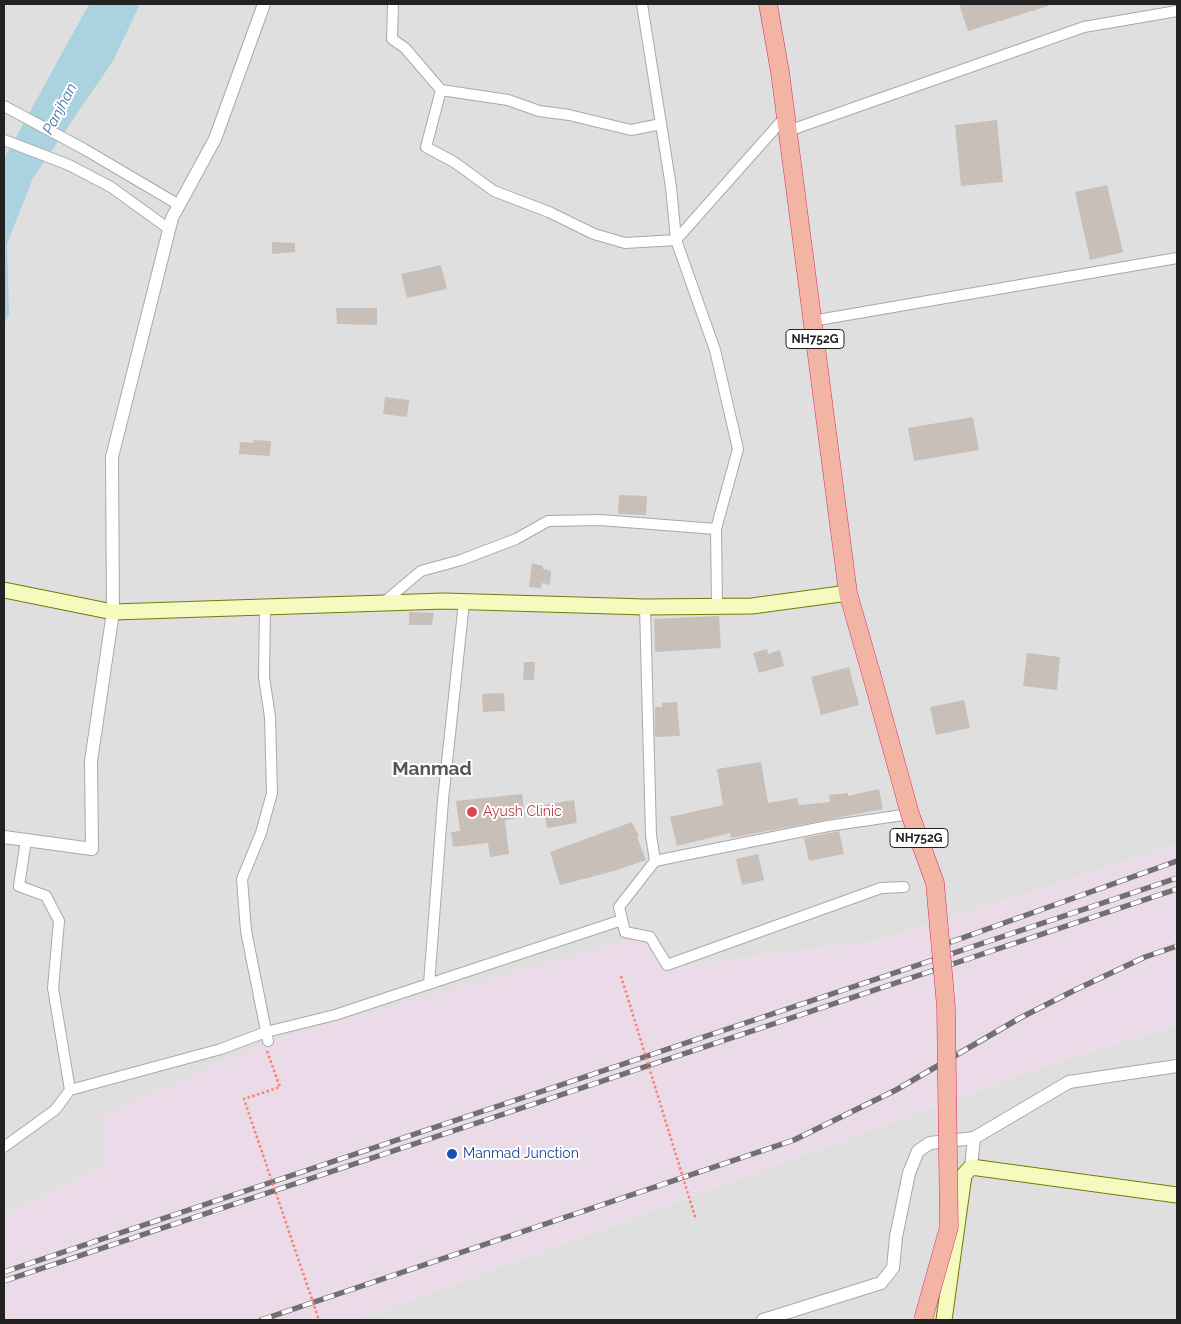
<!DOCTYPE html>
<html>
<head>
<meta charset="utf-8">
<style>
  body { margin:0 }
  #map { position:relative; width:1181px; height:1324px; overflow:hidden; background:#f2efe9; font-family:Raleway,sans-serif }
  canvas { display:block }
  .frame { position:absolute; inset:0; border:5px solid #222; pointer-events:none }
</style>
</head>
<body>
<div id="map">
<canvas width="1181" height="1324"></canvas>
<div class="frame"></div>
</div>
<script>
const ctx = document.querySelector('canvas').getContext('2d');
ctx.lineJoin = 'round';
function fill(path, color) { ctx.fillStyle = color; ctx.fill(path, 'evenodd'); }
function strokePath(path, color, width, dash) { ctx.strokeStyle = color; ctx.lineWidth = width; ctx.lineCap = dash ? 'butt' : 'round'; ctx.setLineDash(dash || []); ctx.stroke(path); }
function drawText(font, color, halo, rows, align = 'center') {
  ctx.font = font + ' Raleway,sans-serif'; ctx.lineWidth = 4; ctx.setLineDash([]); ctx.textBaseline = 'middle'; ctx.strokeStyle = halo; ctx.fillStyle = color; for (const [text, x, y, turn = 0] of rows) {
    ctx.save(); ctx.translate(x, y); ctx.rotate((+turn || 0) * Math.PI / 180); ctx.textAlign = isNaN(turn) ? turn : align; if (halo) ctx.strokeText(text, 0, 0); ctx.fillText(text, 0, 0); ctx.restore();
  }
}
fill(new Path2D(`
  M4,4H1177V845L882,940L662,969L107,1165L4,1215Z
  M1177,1024V1320H356L1028,1072Z`), '#e0dfdf');
fill(new Path2D(`
  M1177,845V1024L1028,1072L356,1320H4V1215L107,1165L103,1115L268,1041L642,936L663,969L882,940Z`), '#ebdbe8');
fill(new Path2D(`
  M89,4H140L113,61L33,178L7,244L9,313L4,325V159Z`), '#aad3df');
fill(new Path2D(`
  M959,4H1048V6L968,31Z
  M997,120L1003,182L961,186L955,125Z
  M1107,185L1123,252L1090,260L1075,192Z
  M272,242L295,243V252L272,254Z
  M441,265L447,289L407,298L401,274Z
  M336,308H377V325L337,324Z
  M385,397L409,400L407,417L383,414Z
  M973,417L979,450L914,461L908,428Z
  M254,440L271,441L270,456L239,454L240,442L253,443Z
  M619,495L647,496L646,515L618,514Z
  M532,563L543,566V569L551,571L550,585L542,583L541,588L529,587Z
  M409,612L434,613L432,625H409Z
  M719,616L721,648L655,652L654,619Z
  M767,649L768,654L780,650L784,666L759,673L753,653Z
  M1027,653L1060,657L1057,690L1023,686Z
  M524,662H535L534,680H523Z
  M849,667L859,705L821,715L811,677Z
  M504,693L505,711L483,712L482,694Z
  M964,700L970,728L936,735L930,707Z
  M677,702L680,736L655,737V707H662V703Z
  M761,762L768,803L797,798L799,805L830,802L829,795L848,793V796L879,789L883,809L731,838L730,833L677,846L670,817L723,805L717,769Z
  M522,794L525,817L505,820L509,854L490,857L488,843L453,847L451,832L460,831L456,801Z
  M574,800L577,823L547,828L543,805Z
  M632,822L639,836L637,837L646,860L614,871L560,885L550,852Z
  M839,831L844,854L809,861L804,838Z
  M758,854L764,880L742,885L736,859Z`), '#c7bfb8');
const minor = new Path2D(`
  M393,4L392,39L405,48L441,90L426,147L454,162L494,191L549,212L594,234L625,243L676,240L671,187L642,4
  M441,90L508,100L539,111L569,115L631,130L661,124
  M4,106L84,149L179,205
  M788,131L1084,27L1177,11
  M4,140L69,165L111,187L169,229
  M812,321L1177,258
  M716,529L738,449L715,350L676,240L786,116
  M383,603L421,571L461,560L516,539L548,521L600,520L716,529L717,607
  M265,607L264,677L270,717L272,793L261,833L242,879L246,931L268,1041
  M645,607L651,835L655,861L828,826L910,814
  M655,861L619,907L625,932L650,937L667,965L881,888L904,887
  M429,984L443,800L464,602
  M70,1090L221,1049L266,1032L335,1015L622,920
  M4,1147L55,1110L70,1090L53,988L59,921L46,896L19,886L26,840`);
const tertiary = new Path2D(`
  M4,837L92,849L91,761L113,612L112,457L172,218L215,139L264,4
  M971,1167L974,1138L1069,1082L1177,1066
  M763,1320L881,1283L893,1268L896,1237L909,1173L918,1151L930,1143L974,1138`);
const secondary = new Path2D(`
  M4,590L113,612L444,601L645,607L752,606L848,593
  M944,1320L964,1175L971,1167L1177,1195`);
const trunk = new Path2D(`
  M768,4L780,72L848,593L871,673`);
strokePath(minor, '#a9a9a9', 12);
strokePath(tertiary, '#a9a9a9', 14);
strokePath(secondary, '#707d05', 17);
strokePath(trunk, '#dc2a67', 19);
strokePath(minor, '#fff', 10);
strokePath(tertiary, '#fff', 12);
strokePath(secondary, '#f7fabf', 15);
strokePath(trunk, '#f2b4a3', 18);
const rail = new Path2D(`
  M951,942L1177,861
  M4,1272L1177,878
  M4,1281L1177,889
  M261,1320L794,1140L896,1090L1020,1018L1075,990L1145,957L1177,946`);
strokePath(rail, '#707070', 5.5);
strokePath(rail, '#fff', 4, [11]);
const trunkBridge = new Path2D(`
  M871,673L910,814L935,883L946,1007L949,1227L923,1320`);
strokePath(trunkBridge, '#dc2a67', 19, []);
strokePath(new Path2D(`
  M621,976L696,1220
  M267,1051L280,1087L244,1099L319,1320`), '#fa8072', 2.5, [2.5, 2.5]);
strokePath(trunkBridge, '#f2b4a3', 18);
for (const [x, y, r, color] of [
  [472,812,6,"#e0444e"],
  [452,1154,6,"#1a4fb4"]
]) { const dot = new Path2D(); dot.arc(x, y, r, 0, 2 * Math.PI); ctx.fillStyle = color; ctx.fill(dot); strokePath(dot, '#fff', 2); }
for (const [x, y, w] of [
  [815,339,58],
  [919,838,58]
]) { const box = new Path2D(); box.roundRect(x - w / 2, y - 9.5, w, 19, 4); ctx.fillStyle = '#fff'; ctx.fill(box); strokePath(box, '#222', 1); }
drawText('bold 12px', '#222', null, [
  ["NH752G",815,339],
  ["NH752G",919,838]
]);
drawText('14px', '#be3a42', '#fff', [
  ["Ayush Clinic",483,812]
], 'left');
drawText('14px', '#164399', '#fff', [
  ["Manmad Junction",463,1154]
], 'left');
drawText('italic 15px', '#4a7aab', '#fff', [
  ["Panjhan",60,109,-62]
]);
drawText('bold 19px', '#555', '#fff', [
  ["Manmad",432,769]
]);
</script>
</body>
</html>
